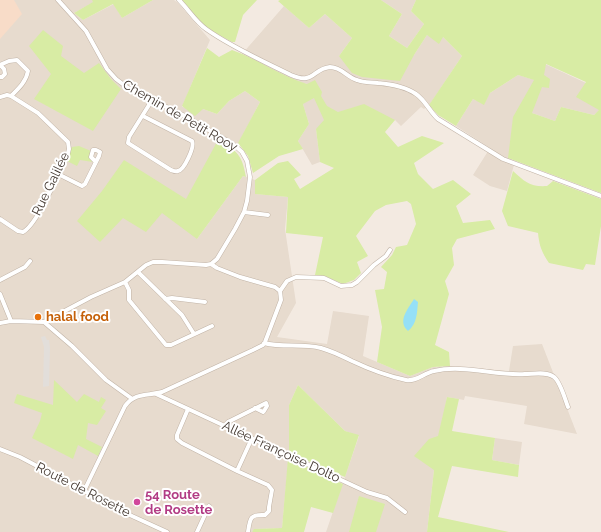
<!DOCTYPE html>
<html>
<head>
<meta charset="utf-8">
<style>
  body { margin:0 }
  canvas { display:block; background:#f3eae1 }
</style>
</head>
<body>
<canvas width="601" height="532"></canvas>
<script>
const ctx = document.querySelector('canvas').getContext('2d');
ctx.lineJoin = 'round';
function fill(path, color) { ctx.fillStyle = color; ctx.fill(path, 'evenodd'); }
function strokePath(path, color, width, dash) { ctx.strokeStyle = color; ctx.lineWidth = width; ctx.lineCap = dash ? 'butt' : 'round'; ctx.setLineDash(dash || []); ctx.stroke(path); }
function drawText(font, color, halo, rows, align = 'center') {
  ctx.font = font + ' Raleway,sans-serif'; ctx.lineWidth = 4; ctx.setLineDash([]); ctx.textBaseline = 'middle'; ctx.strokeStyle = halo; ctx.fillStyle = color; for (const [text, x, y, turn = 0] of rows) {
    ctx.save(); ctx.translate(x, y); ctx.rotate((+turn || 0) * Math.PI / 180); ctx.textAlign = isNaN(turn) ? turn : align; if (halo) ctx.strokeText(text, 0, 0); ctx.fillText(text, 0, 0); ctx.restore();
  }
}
fill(new Path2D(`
  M0,0H92L94,2L74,13L83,20L114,4L122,18L153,0H174L178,3L210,40L182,107L203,109L217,114L229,101L245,91L260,102L235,150L217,140L197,239L243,176L255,180L256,194L288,197L285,229L296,303L277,337L327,344L333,311L369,316L363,356L410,376L433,367L450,366L509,371L513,346L542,344L577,434L524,424L527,406L465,396L464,400L447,397L434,470L427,532H326L359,436L345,431L298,385L289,405V453L282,528L255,529L252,532H0Z
  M381,0H416L411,11L424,24L407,48L389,36L402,14Z
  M284,6L309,28L325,14L352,38L339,56L414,55L427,35L443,37L462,56L430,104L424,109L421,107L401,126L395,120L316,129L320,162L312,165L298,141L309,124L303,104L307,84L292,80L242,54Z
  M545,64L586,83L600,110L594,115L561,107L555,121L532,113L509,158L515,161L507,191L490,186L473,175L490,148L456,126L473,99L484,104L490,93L518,75L535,80Z
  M495,438L522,442L519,465L492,460Z`), '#e7dbce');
fill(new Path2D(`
  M0,0H14L22,14L0,39Z`), '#f8dcc8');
fill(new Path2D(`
  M92,0H153L122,18L113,4L83,20L74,13L93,2Z
  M182,0H257L243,15L235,42H232L210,30L199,21Z
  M280,0H381L402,14L389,36L407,48L424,24L411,11L416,0H601V193L508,158L513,117L534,80L518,75L490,93L484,105L473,99L456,126L438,115L429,105L462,56L443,37L439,44L427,35L414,55L400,81L362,77L352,73L339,56L352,38L325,14L309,28L278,1ZM546,64L586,82L576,97L599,110L594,115L561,107L555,121L532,113L542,87L549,88L550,79L544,75Z
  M43,30L63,46L61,56L84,73L99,63L111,79L121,89L93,131L34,99L51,74L29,46Z
  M207,48L219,57L232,50C258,59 280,76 307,84L315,80L322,92L321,96L327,106L338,112L364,104L395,120L385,132L398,147L422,136L444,143L414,163L418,174L433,189L453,180L471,194L456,206L463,223L490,220L495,229L457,239L452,248L454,265L445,281L449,294L435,345L449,352L450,366L433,367L410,376L377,362L382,327L375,290L384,289L387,272L381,267L392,255L396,247L407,245L416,224L411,204L407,201L386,205L375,211L356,236L368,256L357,262L361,273L354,280L343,284L325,276L315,275L323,237L286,233L288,197L255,194V180L278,163L288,161L301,175L294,179L300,189L334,168L320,162L316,129L324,120L314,98L303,104L309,124L298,141L303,149L279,156L253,173L248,156L238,143L260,102L245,91L229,101L217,114L203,109L195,116L182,106Z
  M218,140C237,151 242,154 246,177L243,176L197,239L162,213L146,232L123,218L100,242L77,221L102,191L124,160L186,199Z
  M79,146L91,151V155L93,162L80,160L77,166L67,161L72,147Z
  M513,171C525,182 530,187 547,186L553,181L601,199V226L595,265L586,264L583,270L549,263C542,253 539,245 538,233L508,226L502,211Z
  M54,380L77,402L84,394L99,402L101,397L106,400L101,408L106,411L97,425L88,423L86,439L102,447L98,456L78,445L73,459L32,438L40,421L42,413L14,403L17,394L53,405Z
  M298,385L345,431L359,435L345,477L289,453V405Z
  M447,397L459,399L452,431L495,438L492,460L519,465L518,477L452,466L438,517L509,532H427L434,470L414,456L429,439L438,436Z
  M288,458L343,484L333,513L311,507L304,532H252L254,529L282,528Z
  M359,496L385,504L376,532H349Z`), '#d8eca4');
fill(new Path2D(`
  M45,336L47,340H49L50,348L49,386L43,387L44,347L41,337Z`), '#e2deda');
fill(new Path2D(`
  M414,299L418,302C417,313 417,324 408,331C397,321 408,309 414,299Z`), '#95e0f7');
const minor = new Path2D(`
  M58,0L86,31L107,69L116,79L128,88L185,116L233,144L242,152L247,161L250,177L247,201L244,212L235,229L217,259L211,264
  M179,0C188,9 195,21 206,29C231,47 263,61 291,75C314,85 312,69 330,67C341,67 347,77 357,80C364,83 371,82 378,83C390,84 406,87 416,94C425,100 430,112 438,119L503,159L601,196
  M0,65L9,61L17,60L28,71C26,82 18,89 11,96
  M0,65L4,69L5,74L2,77H0
  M0,97L7,95L11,96L38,113L68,142L69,149L67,157C58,173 38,224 23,232L18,231L0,219
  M143,116L192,141C195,147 184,170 178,171C175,172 174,171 171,170L128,143L129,137L149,105V99
  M58,174L82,186L85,184L99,156L100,152L96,150H93L91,157L96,162
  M244,212L268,215
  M138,272L182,315L194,334
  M0,280L25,267L30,261
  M125,282L129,290V300L166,345H171L212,326
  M280,291L287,281L296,277L324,278L341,286L352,285L357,282L374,265L386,256L390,250
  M0,294L11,321
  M165,299L172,298L205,302
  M44,322L91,297L125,282L146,265L153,262H162L206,265L211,264
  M44,322L72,346L106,380L131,398
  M0,323L11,321L44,322
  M264,343C282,348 302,343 321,348C332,351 342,356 352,361C369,369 387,376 406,380C416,382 424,373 434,371C464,364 495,376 525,374C533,374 547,371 554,377C560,381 565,399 568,407
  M156,394L367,492L387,498L405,512
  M188,409L177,435V439L182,443L237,471L252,438
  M225,426L228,422L266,403L267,406L264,411L263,412L255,408
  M0,449L20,457L132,516L167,532
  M237,471L268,485L272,490L269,507V511L265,515C250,514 250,518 248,532
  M84,491L125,406C135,392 148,396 162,392L253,350L263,345L265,342L281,300L280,291L275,287L240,277L217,268L211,264
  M197,532L209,506`);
strokePath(minor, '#c1b3a6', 5);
strokePath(minor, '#fff', 4);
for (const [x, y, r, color] of [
  [38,317,4,"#e8710a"],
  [137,502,4,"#d1479c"]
]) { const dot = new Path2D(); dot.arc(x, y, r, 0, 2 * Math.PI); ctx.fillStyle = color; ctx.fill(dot); strokePath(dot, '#fff', 1.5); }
drawText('13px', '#443931', '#fff', [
  ["Chemin de Petit Rooy",180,116,30],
  ["Rue Galilée",51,184,-64],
  ["Allée Françoise Dolto",281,452,25],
  ["Route de Rosette",83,490,27]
]);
drawText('bold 13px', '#c56008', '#fff', [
  ["halal food",46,317]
], 'left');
drawText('bold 13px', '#b23c85', '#fff', [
  ["54 Route",145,495],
  ["de Rosette",145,510]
], 'left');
</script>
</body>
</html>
